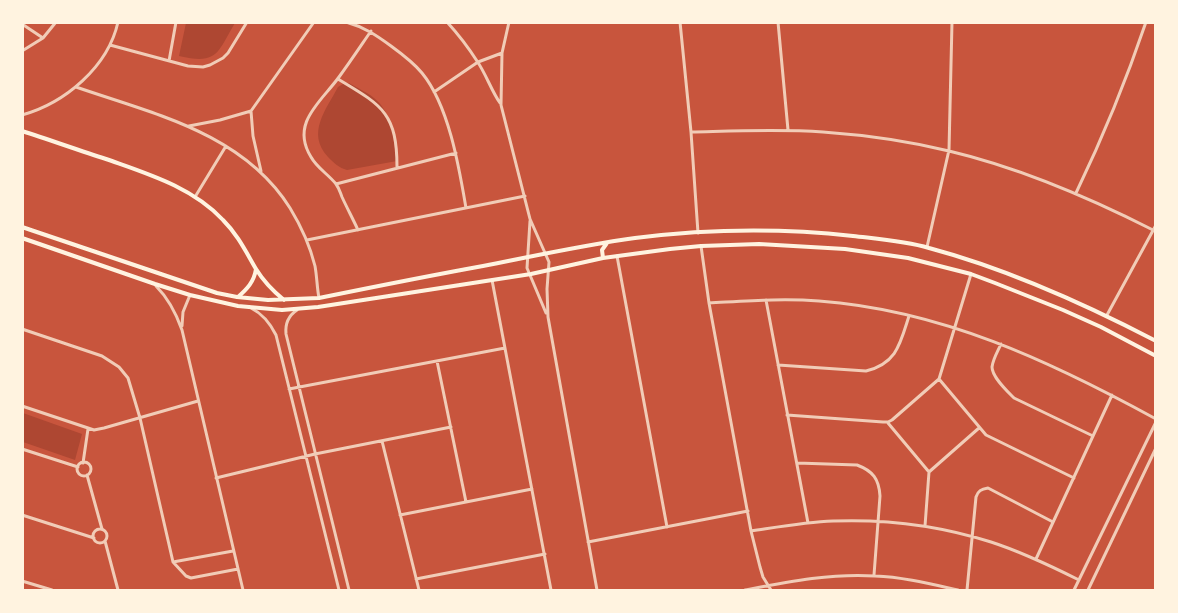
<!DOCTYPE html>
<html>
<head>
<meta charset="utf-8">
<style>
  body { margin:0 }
  #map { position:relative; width:1178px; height:613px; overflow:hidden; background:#c8553d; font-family:Literata,serif }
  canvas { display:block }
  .frame { position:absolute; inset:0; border:24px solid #fff3e0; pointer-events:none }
</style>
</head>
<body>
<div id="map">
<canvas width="1178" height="613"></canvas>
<div class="frame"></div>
</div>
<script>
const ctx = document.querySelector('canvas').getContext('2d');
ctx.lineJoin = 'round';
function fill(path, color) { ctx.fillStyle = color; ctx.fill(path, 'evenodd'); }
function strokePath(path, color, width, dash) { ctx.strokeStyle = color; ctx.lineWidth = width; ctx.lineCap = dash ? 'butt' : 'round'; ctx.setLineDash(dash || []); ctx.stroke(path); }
fill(new Path2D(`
  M186,23V22L235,23C217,53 218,65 179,56Z
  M349,83C357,88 367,92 374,98C393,113 393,139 397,161L347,170C339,168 334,163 328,157C306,133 326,110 338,87L343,84Z
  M23,413L82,434L75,460L23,442Z`), '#ae4732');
strokePath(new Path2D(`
  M346,22C364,27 376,35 391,46C402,54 413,62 422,73C449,106 459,167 466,208
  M447,22C458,34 468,47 477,61C486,74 491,90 500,103
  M509,22L502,53L501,105L530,219L549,262L547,289L548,317L597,590
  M680,22L691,132L698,233
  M778,22L788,130
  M22,24L43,38
  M110,45L188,66L203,67L210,65L223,58L228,53L247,22
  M22,51L43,38L56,22
  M169,61L176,22
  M338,79C381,105 397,112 397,167
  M76,87C154,114 243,133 290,208C301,226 310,246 315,266C317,277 317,288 319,298
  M434,92L478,62L502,53
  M22,115C65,103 108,67 118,22
  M189,126L220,120L251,111
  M691,132C735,131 779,129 823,132C865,135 908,141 949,151C1021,168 1088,197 1153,230
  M261,171L253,136L251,111L314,22
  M336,184L456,153
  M1076,193C1103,137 1126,81 1146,22
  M195,197L226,146
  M530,221L527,268L546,313
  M358,230C353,219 347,208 342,197C340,192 339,188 336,184C328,174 317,168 311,157C290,123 321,102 339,77C350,62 360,47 371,31
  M307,240L525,196
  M701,246L709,303L751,531L760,567L763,577L771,590
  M927,247L949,150L952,22
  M617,256L667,527
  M492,280L551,590
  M156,286C169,299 176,313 182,330L243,590
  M766,300L808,523
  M709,303C746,301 782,298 819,301C941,310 1050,361 1156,419
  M251,308C263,314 270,323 276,335L339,590
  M297,310C288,316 285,324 286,334L349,590
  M1107,315L1156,225
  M182,326L183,312L190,295
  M22,329L102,356L119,367L128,378L140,418L173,562L186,576L191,578L238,569
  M1001,344C998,351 993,359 992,367C992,377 1007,391 1014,398L1093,436
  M437,361L466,502
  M778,365L866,371C897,363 900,344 909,316
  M939,379L986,435L1074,478
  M289,389L505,348
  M22,406L94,430L104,428L198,401
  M787,415L883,422H888L892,420L939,379L971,274
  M888,423L929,472L925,526
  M382,441L419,590
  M22,449L78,467
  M77 469a7 7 0 1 1 14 0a7 7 0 1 1-14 0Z
  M83,463L88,429
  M797,463L857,465C873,471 879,479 880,496L874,575
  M929,472L979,428
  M87,475L102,529
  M216,478L315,454L451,427
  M22,515L94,538
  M400,515L532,489
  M93 536a7 7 0 1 1 14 0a7 7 0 1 1-14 0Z
  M751,531C778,527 806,522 833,521C886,519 941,526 991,542C1022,552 1051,566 1079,580
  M105,541L118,590
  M588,542L748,511
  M1036,559L1112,395
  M173,562L233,551
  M416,579L545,554
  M22,581L52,590
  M745,590C787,582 832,573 875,576C903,577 931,584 958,590
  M967,590L976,497C978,491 981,489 988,488L1053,522
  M1074,590L1156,422
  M1088,590L1156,448`), '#f1ccb7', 3);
strokePath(new Path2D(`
  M22,131C50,140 78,150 106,159C148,174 192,187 223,220C238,235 246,252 256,269C264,282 273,291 284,300
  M22,227L217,293L237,297L268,300L319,298C373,287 428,276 483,266C534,256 584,245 635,238C707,229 781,228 853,236C878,239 905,241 929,248C1008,269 1083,303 1156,341
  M22,238L155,284L190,295L238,306L282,310L318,307L531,274L603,258L670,249L701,246L759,244L845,249L908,258L971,274L995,283L1063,310L1101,327L1156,356
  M603,258L602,250L607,243
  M238,297C247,289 254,282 256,269`), '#fff3e0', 4);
</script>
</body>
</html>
